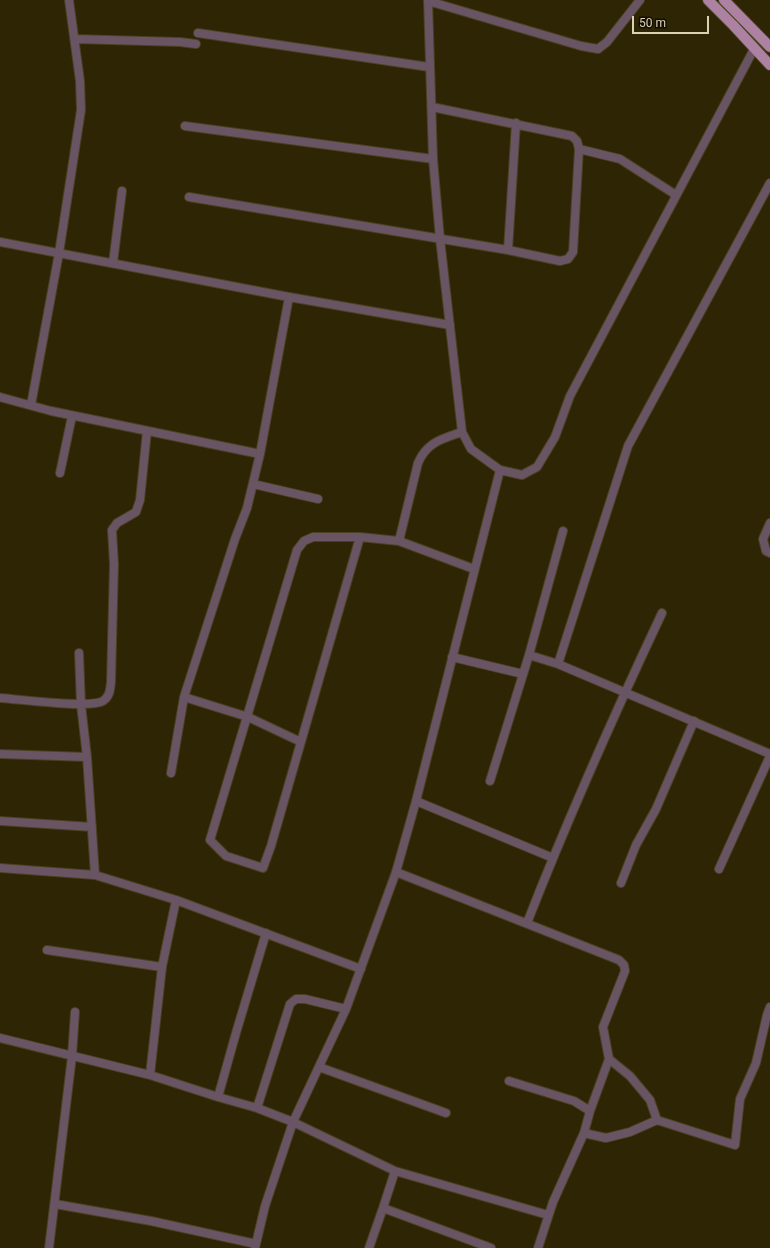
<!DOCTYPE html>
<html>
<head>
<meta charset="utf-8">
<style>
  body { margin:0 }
  #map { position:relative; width:770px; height:1248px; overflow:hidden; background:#2d2504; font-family:Roboto,sans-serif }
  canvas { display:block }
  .scale { position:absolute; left:632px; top:16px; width:77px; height:18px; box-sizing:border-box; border:2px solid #dad2b4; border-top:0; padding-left:5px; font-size:12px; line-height:14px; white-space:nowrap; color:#dad2b4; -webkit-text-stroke:3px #140e00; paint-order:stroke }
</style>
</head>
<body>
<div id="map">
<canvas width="770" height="1248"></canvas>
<div class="scale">50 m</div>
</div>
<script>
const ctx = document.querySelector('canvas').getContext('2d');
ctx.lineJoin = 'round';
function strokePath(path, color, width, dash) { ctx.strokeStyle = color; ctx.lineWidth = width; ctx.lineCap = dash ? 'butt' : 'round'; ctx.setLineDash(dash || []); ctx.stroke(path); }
const minor = new Path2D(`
  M428,0L433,159L440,239L462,432L471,449L500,470L522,475L537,467L555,437L570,396L754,49
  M428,1L581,46L598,49L607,42L640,0
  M198,33L429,67
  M75,39L180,42L196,44
  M185,126L433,159
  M579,149L620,159L676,195
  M189,197L508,250L560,261L568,259L573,252L579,149L577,141L572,136L432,107
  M0,242L289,297L450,325
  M508,250L516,123
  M113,263L122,191
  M0,397L51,411L260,454
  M31,405L59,253L81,110L80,81L69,0
  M60,473L72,416
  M253,484L318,499
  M770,523L763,539L766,551L770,553
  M360,537H313L304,541L297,550L210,840L226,856L263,868L271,846L360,537L399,541L418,463C427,442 442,439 462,432
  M399,541L474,569
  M79,653L81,705L87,757L95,875
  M529,655L558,664L770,754
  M452,657L523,674
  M558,664L628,446L770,183
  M184,697L248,717L301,742
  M0,698C19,699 89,709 103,701C110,696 110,690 111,682L114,564L112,530L117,523L136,512L140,500L147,431
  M0,754L87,757
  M171,773L184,697L235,539L247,508L260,454L289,297
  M490,781L529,655L563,531
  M416,801L553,858
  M0,821L92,827
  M0,868L95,875L176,900L361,969
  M719,869L770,756
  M396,872L619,960L624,965L625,971L603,1027L609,1059L590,1111
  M621,883L636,845L656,809L694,721
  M527,923C568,818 614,715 662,613
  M47,950L162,967
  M0,1038L150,1075L218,1097L257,1108L293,1122L395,1171L548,1215
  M609,1059L630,1076L650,1100L657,1120
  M319,1067L446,1113
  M150,1075L162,967L176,900
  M509,1081L574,1101L590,1111L584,1133L553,1202L538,1248
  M218,1097L236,1033L266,933
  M257,1108L290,1004L296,999H305L346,1009
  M584,1133L606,1138L630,1132L657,1120L735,1145L740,1099L756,1063L767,1015L770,1007
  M395,1171L383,1208L491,1248
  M55,1204L151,1221L256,1244
  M49,1248L72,1056L75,1012
  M255,1248L265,1206L293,1122L346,1009L396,872L416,801L500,470
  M369,1248L383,1208`);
const primary = new Path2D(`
  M708,0L733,25L770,65
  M724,0L770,47`);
strokePath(minor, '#494120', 10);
strokePath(primary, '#494120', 12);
strokePath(minor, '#695464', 8);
strokePath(primary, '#ac81a2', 10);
</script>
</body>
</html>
